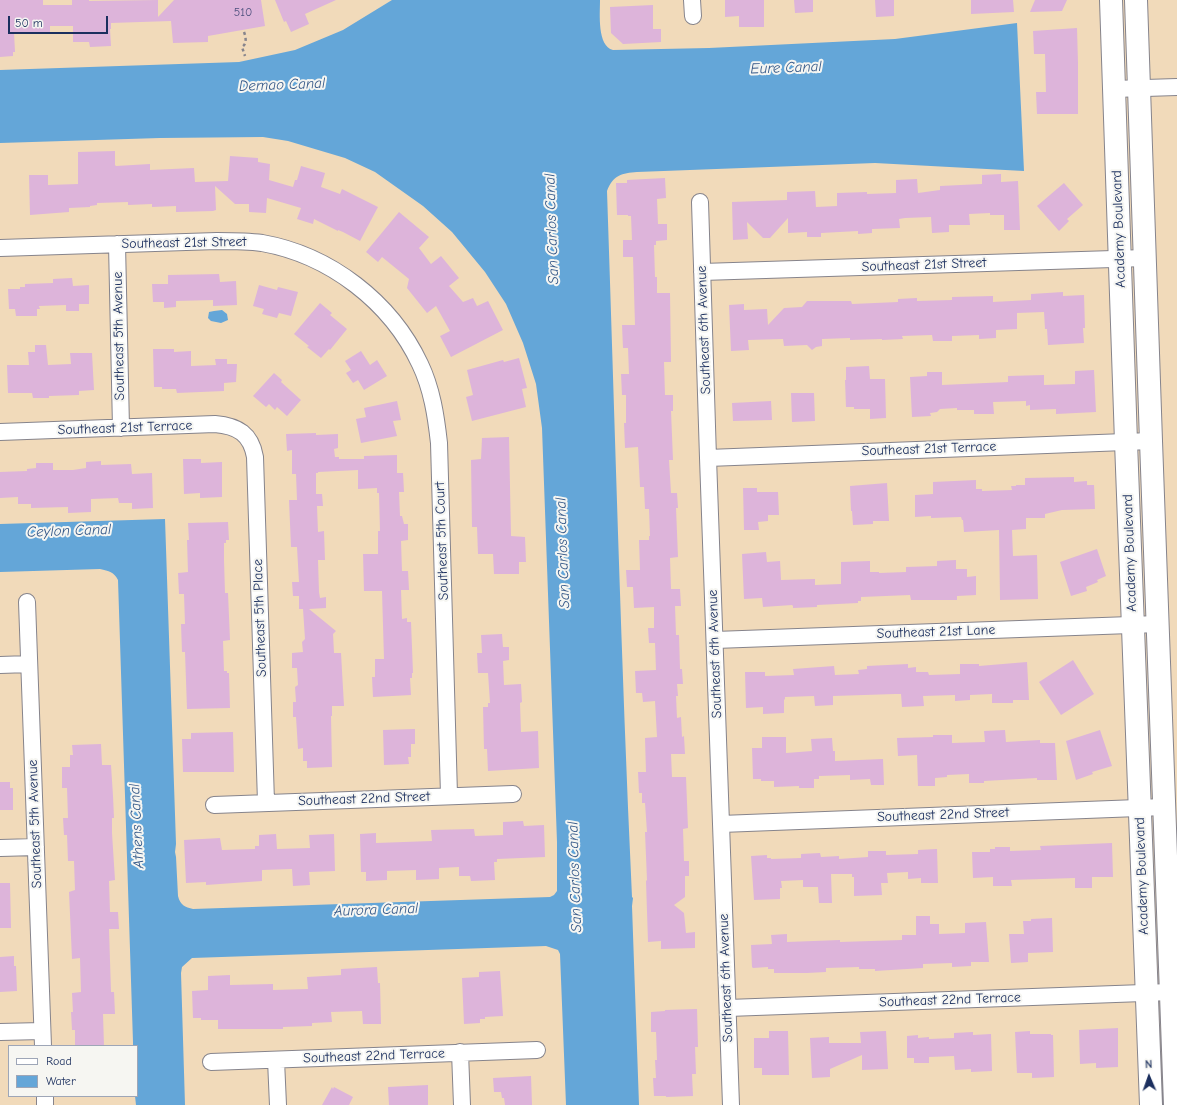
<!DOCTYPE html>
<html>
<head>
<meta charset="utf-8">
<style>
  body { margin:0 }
  #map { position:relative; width:1177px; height:1105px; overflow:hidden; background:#f1daba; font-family:"Comic Neue",sans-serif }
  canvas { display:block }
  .legend { position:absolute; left:8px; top:1045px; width:130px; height:52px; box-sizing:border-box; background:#f6f6f2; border:1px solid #9ea6b7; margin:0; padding:5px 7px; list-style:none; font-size:12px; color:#1b2f5e }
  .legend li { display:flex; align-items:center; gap:8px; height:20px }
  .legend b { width:20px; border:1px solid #9ea6b7 }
  .north { position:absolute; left:1129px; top:1057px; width:40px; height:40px; -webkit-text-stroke:3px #f6f6f2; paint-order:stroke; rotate:358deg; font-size:11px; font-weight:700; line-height:16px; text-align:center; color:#1b2f5e }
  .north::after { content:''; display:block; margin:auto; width:14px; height:18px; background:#1b2f5e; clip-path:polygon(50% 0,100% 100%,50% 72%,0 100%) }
  .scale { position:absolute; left:8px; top:16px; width:100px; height:18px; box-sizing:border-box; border:2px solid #1b2f5e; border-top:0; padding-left:5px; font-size:12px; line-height:14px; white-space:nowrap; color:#1b2f5e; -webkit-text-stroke:3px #f6f6f2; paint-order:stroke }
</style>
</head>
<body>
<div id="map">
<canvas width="1177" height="1105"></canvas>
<ul class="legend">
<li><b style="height:5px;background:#fff"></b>Road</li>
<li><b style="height:11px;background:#64a6d8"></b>Water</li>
</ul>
<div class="north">N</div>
<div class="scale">50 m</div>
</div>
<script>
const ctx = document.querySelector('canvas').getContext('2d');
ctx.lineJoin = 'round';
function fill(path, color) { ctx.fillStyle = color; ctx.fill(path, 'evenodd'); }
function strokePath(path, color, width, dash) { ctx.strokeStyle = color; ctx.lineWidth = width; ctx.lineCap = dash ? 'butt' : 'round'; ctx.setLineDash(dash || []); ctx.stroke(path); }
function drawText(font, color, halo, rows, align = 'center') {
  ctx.font = font + ' "Comic Neue",sans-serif'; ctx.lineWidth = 4; ctx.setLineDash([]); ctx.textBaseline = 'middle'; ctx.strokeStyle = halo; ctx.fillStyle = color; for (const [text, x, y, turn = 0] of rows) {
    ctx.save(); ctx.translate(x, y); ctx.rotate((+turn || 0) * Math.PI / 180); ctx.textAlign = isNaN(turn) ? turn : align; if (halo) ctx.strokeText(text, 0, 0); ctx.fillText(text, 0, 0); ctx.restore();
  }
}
fill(new Path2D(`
  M392,0H600C600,14 597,46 613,50L709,48L895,39L1017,23L1024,171L875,163L637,172C622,173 613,175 607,191C615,426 621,662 632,897L633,898L632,906L639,1105H566L560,954L558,950L546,946L192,958L182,967L181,973L185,1105H136L135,1096H137V1046H133V1042L118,580C114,572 109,571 100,569L0,572V524L165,519L176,844L175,852L176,857L178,896C180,905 185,907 193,909L550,897L554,895L557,891V842L542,428L536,384L523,343L506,304L485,272L452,232L423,206L375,172L345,158L288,141L263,137L160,138L0,143V70L239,62L295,50L343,30Z
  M222,310L227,314L228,320L221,323L211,321L208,318L209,312L214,311Z`), '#64a6d8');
fill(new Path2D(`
  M0,0H43V5H72V0H89V1L158,0V17L174,0H261L265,26L208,36V42L173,43L171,21L111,23V29H110L111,46L90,47L89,42H73V26H50V32L14,33L15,52H13V56L0,57Z
  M275,0H336L305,14L309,24L291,32L286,21L284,22Z
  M725,0H764V27H739V16L725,17Z
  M794,0H813V12L795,13Z
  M875,0H894V16L876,17Z
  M971,0H1013L1014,12L971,14Z
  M1035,0H1067L1062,11L1030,12Z
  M653,5V29H661V42L623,44L611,33L610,7Z
  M1077,28L1078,63V114H1037L1036,92H1046L1045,54H1034L1033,31Z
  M115,151V165L116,166L150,164V170L194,168L195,182L228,181L230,156L258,158V162L270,164L269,180L293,187L295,180H297L301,166L325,173L321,187L340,194L342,189L378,207L360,241L343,232L338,230V231L314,219L313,224L297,219L301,208L267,198L266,213L249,212V204H235L215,186L216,210L213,211L176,212V206L152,207V204L128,205V202L97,203V205L90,206V207L69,208V212L30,215L29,175H48V185L78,184V152Z
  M1001,174V182L1018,181L1020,230H1004V215H990V213L969,214L970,225H949V232L932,233L931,217L905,218L899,219L900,228L872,229V233L858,234V231L821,233V237H807V232L788,233V218L770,238H763L747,222L748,239L733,240L732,202L787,200V192L815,191L816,207L837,206V193L867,192V194L896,193V180L917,179L918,193L940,190V186L982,184V175Z
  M665,178L666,198L657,199L658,224H667V240L656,241V245H654L655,277H657V293H670L671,362H664L665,395H673V411H671L673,460H669L671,493H677L678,508H676L678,557L670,558L671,589H680L681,606H675L676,635H679L680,669H682L683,684H677L678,696H676L677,718L681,717L682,737L684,736L685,754H671L672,777H686L688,828L683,829L684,861H689V876H685V897L674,905L684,913L686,933L695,932V948L661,949V941L648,942L646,881L647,880L645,832H647L645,803H642V793H639L638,772H646L645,738L657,737L655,701L643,702L642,693H636L635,671L656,670L655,643H649L648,628H654V607L634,608L633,587H627L626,570H640L639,540H649V536H650L649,509H645L644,487H640L638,447L625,448L624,423H626V395H622L621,374H629L628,348H623L622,325H635L633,257H623V240H632L631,216H628V215H617L616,183H627V180Z
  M1064,183L1083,205L1067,219L1069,221L1059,231L1037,206Z
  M399,212L429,237L419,248L431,264L441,256L459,278L449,286L463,302L473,298L477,306L488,301L503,330L451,357L440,336L450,331L436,306L427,313L407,288L409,279L382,257L378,262L366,252Z
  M219,274L220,282L236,281L237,305L213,306V300L176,301V307L164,308V302H153L152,284H168V275Z
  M72,278L73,286L89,285V304H79V311H66V305L39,306L40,309H37V316H16L15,309H9L8,289H20V287H25V284L53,283V279Z
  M259,285L277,290L278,287L298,292L291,316L279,313L277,318L262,314L264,309L253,306Z
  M1063,292V296L1084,295L1085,328H1083L1084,343L1048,345L1047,329H1045L1044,312L1017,313V329L996,330V338L979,339V335L952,336V341H933L932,335L902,336L903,339L882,340V339L850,340V338L822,339V346L816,347L812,350L807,345L784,346L783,339L748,340L749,350L731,351L729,305L744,304V310L767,309L768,325L784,308L802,307L807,301H851L852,304L898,302V299L917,298V301L952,300V297L993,296V302L1031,300V294Z
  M320,303L332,313L330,315L347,329L330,350L329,349L321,358L307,347L309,346L294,334Z
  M35,345H46L48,365L71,364L70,353H92L94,390L79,391V395L49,396V398H33L32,393H8L7,365H29L28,352H35Z
  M153,349H174V352L191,351V366L216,365L215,359H227V364H237L236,382L224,383V391L177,393L176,389H162V387H154Z
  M361,351L370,365L377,360L387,376L364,390L358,380L353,383L346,373L351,370L345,361Z
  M519,358L527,388L522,389L526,407L472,421L466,397L473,395L467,370L503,360L504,362Z
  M869,366L870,379H885L886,418L870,419V409H854V407H846L845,380H846V367Z
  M1094,370L1096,412L1056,414V409L1030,410V405L1026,406V401L993,402L994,414H974V410H957V408L940,409L937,412L930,413L931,416L912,417L910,377L927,376V372H942V385L1008,382V376L1044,375V385L1075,384V371Z
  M274,373L282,380L281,382L301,400L287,416L277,407L275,410L269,404L266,407L253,396Z
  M791,393H814L815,421L792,422Z
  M397,401L401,420L393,421L397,436L361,443L356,419L366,417L364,408Z
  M771,401L772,420L733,421L732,403Z
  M316,433V435L338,434V448L334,449L335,457H339V459H364V456L397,455V473H403L404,492H399L400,516H402L404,524H408V540L401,541L402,571H408L409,590H401L402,619L407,618V622H411L413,673H412V678H410L411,695L373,697L372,677H375V659H384L382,591H364L363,554H378V531H380L379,493H377V488L358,489V470L318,472V473H316V494H322L323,506H317L318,532L324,531L325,560H318L319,592L320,598L326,597V608L309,609L336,631L333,634L334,653H341L344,706H332V716H331L332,767L307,768V761H303V748L298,749L296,717H293V702H296L295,687L298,685L297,668H292V653L303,652L302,642L305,639L303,609H299V596H293L292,582H299L297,547H291L289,500H297L296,474H292V450L287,451L286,434Z
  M509,437L511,536L525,537L526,562H519V574H494L493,554H478L477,527H472L471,460L481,459L482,438Z
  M183,459H201V463L222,462V497L200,498V493L184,494Z
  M101,461V465L131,464L132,474L152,473L153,508L132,509V503H119L118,498L91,499V512L68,513V507L31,508V504H18V497L0,498V472L27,471V469L36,468V463H53V470H73L86,468V462Z
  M1074,477V482L1087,481V485H1094L1095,509L1062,510L1045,514V518H1026V529L1012,530L1013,556L1037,555L1038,599L1000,600L999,530L964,532L963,520H962L961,517L931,518V516L915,517V495L933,494V482L976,480V489H982V491L1012,490L1011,486H1016V485H1025V478Z
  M887,483L889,521H873V524L853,525L852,511H851L850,486Z
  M743,488H757V492H778L779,515H768V521L758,522L759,530H744Z
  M228,522L229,540H226V543H224V560L225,593H228L230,640L223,641L224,671H227V673H229L230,708L187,709L185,652H182L181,624H185L184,594H179L178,573L188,572L187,540H189L188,523Z
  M1097,549L1106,576L1097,580L1098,582L1086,587L1087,591L1071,596L1060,562Z
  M766,552L767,562L780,561L781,580L815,579V585L841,584V562L870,561V572H879V573L906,572V567L937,566V561L956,560V569H967V577L976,576V595L957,596V600H911L910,595L861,597V601H858V603L817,605V607L793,608V606L792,605L763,607L762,598L744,599L742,554Z
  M502,634L503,647H509V660L503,661L504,685L521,684L522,702L520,703L521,732L538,731L539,768L488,771L487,749H484L483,707H488V703H490L488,673H478L477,653H482L481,635Z
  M1073,660L1094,694L1061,715L1039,682Z
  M1027,662L1029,700H1013V703H992V694L970,695V700L955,701V695L923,696L924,706L902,707L901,694H895L833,696V705L815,706L814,696L785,697V699L784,700V713L763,714V707L746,708L745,672H765V676L794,675L793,669L834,666L835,675L859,674L858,670L867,669V666L908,664V668L916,667V672H928L929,675L960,674V664H979V666Z
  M415,729V744H411V757H408L409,764L384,765L383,730Z
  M1005,730L1006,742L1040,740V743H1055L1057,780H1037V778L984,781V783H969V774L947,775V777L935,778V786H918L917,755L898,756L897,738L933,737V735H952V743L985,742L984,731Z
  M1100,730L1112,766L1092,772L1093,774L1076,780L1066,741Z
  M233,732L234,772H183L182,739H191V733Z
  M762,737H786V753L812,751L811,739L832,738L833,751H835V761L883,759L884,785H871L870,779L850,780V775L819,776V779H814V788H799V786L774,787V781H761V779H753L752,748H762Z
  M101,744L102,765H111L113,796L114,818H112V833L115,880L109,881L110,912H118L119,929H109L111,992H114L115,1014H103L104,1046H75V1030H72L71,1012H73L72,993L81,992L80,958L72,959L69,892L75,890L74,861H68L67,835H64L63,818H68L67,788H62V767H70V755H73L72,745Z
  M0,782H10V788H13V810H0Z
  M523,821L524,826L544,825L545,857L497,859V862H494L495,880L471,881L470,876H459V867L439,868V879L416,880V870L387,871V880L366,881V872H361L360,834L376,833V843L432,841L431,830L474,829L475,836L503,835V822Z
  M276,834L277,849L310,848L309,835L334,834L335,871L309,872L310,885L293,886L292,869L262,870V881L206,885V882L186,883L184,840L220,838L222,850L255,849V846H259V835Z
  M1112,843L1113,877H1092V888H1075V878L1011,880L1012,886H993V877L973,878L972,852H990V849H995V847H1010V851L1041,850L1040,846Z
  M937,849L938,883H921V878L908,879V872L887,873L888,883H881L882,895L854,896V877H852V874H831L832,903H819L818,887H803V880L781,881L782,888H780V899L754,900L751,856L767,855V858H771V859L801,858V854L820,853L821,857L839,856V859L868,857V851H886V855L918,854V850Z
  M0,883H10L11,928H0Z
  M916,916H930V924H939V934L965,933V923L986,922L989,962H971V966L952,967V963L923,964V968L875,971V969H859V967L826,968V972L807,973H774V969H768V967L753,968L752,967L751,945L772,944L771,935L787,934V942L840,940V942L902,940V935H916Z
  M1052,918L1053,952L1028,953V962L1011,963L1009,934H1024L1023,921H1031V919Z
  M14,956V966H16L17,991L0,992V957Z
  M377,967L378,983H380L381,1024H363L362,1011L331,1012L332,1022L312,1023V1026L283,1027V1029H218V1020H201V1018H193L192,991L208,990V976L230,975V985L273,984V990L308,989L307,977L341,975V969Z
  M500,971L503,1016L485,1017V1019H480V1023L464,1024L462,978L479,977V972Z
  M697,1009L698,1047H695L696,1074H692L693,1096L666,1097V1096H654L653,1078H656L655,1060H657L656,1032H651V1012L665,1011V1010Z
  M1118,1028V1067L1096,1068V1063L1080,1064L1079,1030Z
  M769,1031H788L789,1075H762V1068H754V1038H769Z
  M886,1031L888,1069L862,1070V1055L830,1069V1077L812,1078L810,1038L829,1037V1043H861L860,1032Z
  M1030,1031V1034H1051V1035H1053L1054,1077L1032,1078V1073H1017L1015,1032Z
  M973,1032V1035L991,1034L992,1071L971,1072V1069L955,1070L954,1056L929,1057V1063H914V1058H907V1036L918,1035V1038L929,1037V1039L954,1038V1033Z
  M531,1076L532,1105H505L504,1098H502L501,1092H494L493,1078Z
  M428,1085V1105H389L388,1087Z
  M332,1087L333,1089L334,1087L353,1097L349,1105H322Z`), '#ddb4da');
const street = new Path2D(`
  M692,0L693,16
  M1114,89L1177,87
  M700,202L708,458L731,1105
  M117,244L121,428
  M0,248L217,241C232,241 247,241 262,243C330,255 391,302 420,364C432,389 436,416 439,443L449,795
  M702,272L1145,258
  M0,432L215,424C238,426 251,434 255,457L266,802
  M708,458L1151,441
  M27,602L43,1046
  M715,640L1158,624
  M0,665L29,664
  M214,805L513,794
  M721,824L1164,807
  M0,848L36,847
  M728,1008L1171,992
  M0,1032L42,1031
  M460,1052L462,1105
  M276,1060L278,1105
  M211,1062L537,1050
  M45,1096V1105`);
const secondary = new Path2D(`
  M1111,0L1126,442L1151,1105
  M1136,0L1151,441L1175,1105`);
strokePath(street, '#86848c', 18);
strokePath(secondary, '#86848c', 24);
strokePath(new Path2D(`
  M244,32C246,37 247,44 242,47L245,56`), '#86848c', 2.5, [3, 3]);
strokePath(street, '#fff', 16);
strokePath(secondary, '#fff', 22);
drawText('12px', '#4c507d', null, [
  ["510",243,13]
]);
drawText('14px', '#1b2f5e', '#f6f6f2', [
  ["Academy Boulevard",1119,229,-92],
  ["Southeast 21st Street",184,243,-1],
  ["Southeast 21st Street",924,265,-2],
  ["Southeast 6th Avenue",704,330,-92],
  ["Southeast 5th Avenue",119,336,-91],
  ["Southeast 21st Terrace",125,428,-2],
  ["Southeast 21st Terrace",929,449,-2],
  ["Southeast 5th Court",442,541,-92],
  ["Academy Boulevard",1130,553,-92],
  ["Southeast 5th Place",260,618,-92],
  ["Southeast 21st Lane",936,632,-2],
  ["Southeast 6th Avenue",715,654,-92],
  ["Southeast 22nd Street",364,799,-2],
  ["Southeast 22nd Street",943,815,-2],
  ["Southeast 5th Avenue",35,824,-92],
  ["Academy Boulevard",1142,876,-92],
  ["Southeast 6th Avenue",726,978,-92],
  ["Southeast 22nd Terrace",950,1000,-2],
  ["Southeast 22nd Terrace",374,1056,-2]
]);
drawText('italic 15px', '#355989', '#f6f6f2', [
  ["Eure Canal",786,68,-2],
  ["Demao Canal",282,85,-2],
  ["San Carlos Canal",552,229,-92],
  ["Ceylon Canal",69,531,-2],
  ["San Carlos Canal",563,553,-92],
  ["Athens Canal",137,826,-93],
  ["San Carlos Canal",575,877,-92],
  ["Aurora Canal",376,910,-2]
]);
</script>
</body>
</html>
